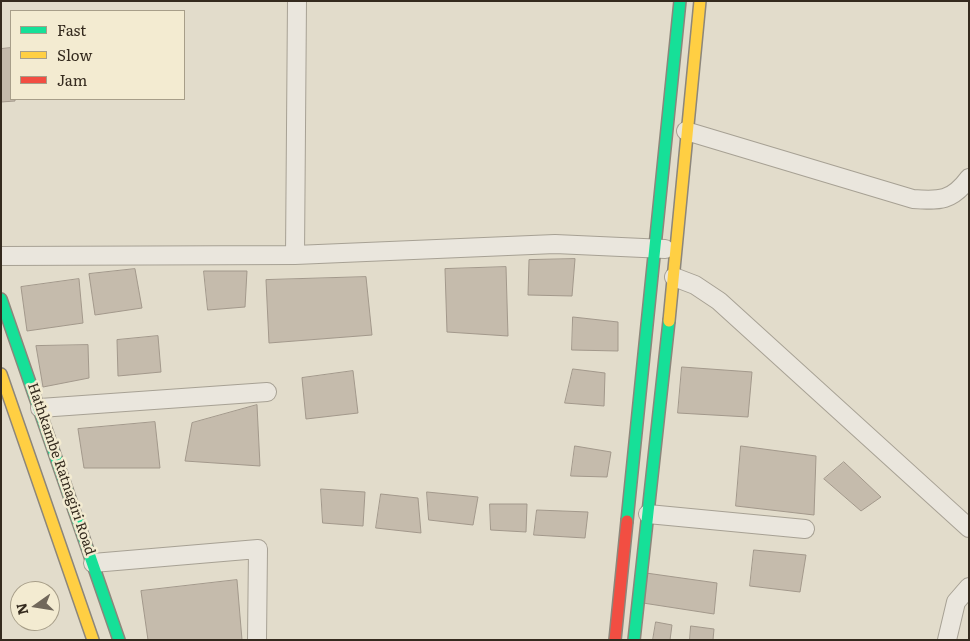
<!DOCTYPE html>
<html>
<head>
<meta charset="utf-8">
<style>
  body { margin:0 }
  #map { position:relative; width:970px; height:641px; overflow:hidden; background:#e2dccb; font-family:Literata,serif }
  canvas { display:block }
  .frame { position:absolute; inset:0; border:2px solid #342a1e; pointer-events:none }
  .legend { position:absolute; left:10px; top:10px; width:175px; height:90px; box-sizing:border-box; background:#f3ebd1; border:1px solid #a79e89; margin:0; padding:6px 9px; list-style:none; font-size:15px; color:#342a1e }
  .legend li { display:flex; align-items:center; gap:10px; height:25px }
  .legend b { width:25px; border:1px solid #a79e89 }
  .north { position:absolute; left:10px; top:581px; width:50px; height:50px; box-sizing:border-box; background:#f3ebd1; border:1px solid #a79e89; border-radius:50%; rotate:257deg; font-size:14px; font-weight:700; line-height:20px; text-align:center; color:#342a1e }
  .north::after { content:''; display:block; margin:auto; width:18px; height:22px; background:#71685b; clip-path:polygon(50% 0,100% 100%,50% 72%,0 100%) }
</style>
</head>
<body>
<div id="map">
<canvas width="970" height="641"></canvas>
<div class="frame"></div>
<ul class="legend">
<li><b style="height:6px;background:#16e098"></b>Fast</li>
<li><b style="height:6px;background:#ffcf43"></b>Slow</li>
<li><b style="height:6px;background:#f24e42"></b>Jam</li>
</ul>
<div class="north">N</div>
</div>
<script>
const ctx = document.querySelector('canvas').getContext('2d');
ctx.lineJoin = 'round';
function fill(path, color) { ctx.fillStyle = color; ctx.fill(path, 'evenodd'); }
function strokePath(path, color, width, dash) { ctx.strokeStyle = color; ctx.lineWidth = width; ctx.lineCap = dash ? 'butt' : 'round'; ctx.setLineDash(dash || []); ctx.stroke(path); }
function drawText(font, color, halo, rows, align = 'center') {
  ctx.font = font + ' Literata,serif'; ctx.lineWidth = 5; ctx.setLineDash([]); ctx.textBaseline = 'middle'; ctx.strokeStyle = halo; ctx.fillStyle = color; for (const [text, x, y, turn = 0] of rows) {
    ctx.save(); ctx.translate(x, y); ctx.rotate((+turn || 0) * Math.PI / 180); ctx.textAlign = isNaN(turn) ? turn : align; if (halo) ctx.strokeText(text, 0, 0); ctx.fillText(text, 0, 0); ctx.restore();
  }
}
const building = new Path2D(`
  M11,48V99H15V101L1,102V49Z
  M575,259L572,296L528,295L529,260Z
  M506,267L508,336L447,332L445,269Z
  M135,269L142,308L95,315L89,274Z
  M204,271H247L245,307L208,310Z
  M366,277L372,335L269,343L266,280Z
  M79,279L83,323L27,331L21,287Z
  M573,317L618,322V351L572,350Z
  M158,336L161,372L118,376L117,340Z
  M88,345L89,378L43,387L36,346Z
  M682,367L752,372L748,417L678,413Z
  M573,369L605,373L604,406L565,403Z
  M353,371L358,413L306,419L302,378Z
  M257,405L260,466L185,461L192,423Z
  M155,422L160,468H84L78,429Z
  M575,446L611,452L607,477L571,476Z
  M741,446L816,456L814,515L736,506Z
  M844,462L881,497L861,511L824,479Z
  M321,489L365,492L363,526L323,523Z
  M427,492L478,497L473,525L429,520Z
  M381,494L418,498L421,533L376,528Z
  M490,504H527L526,532L491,530Z
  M537,510L588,512L585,538L534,535Z
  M754,550L806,555L800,592L750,586Z
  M646,573L717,583L714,614L643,603Z
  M237,580L242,640H148L141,591Z
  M656,622L672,625L670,640H653Z
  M691,626L714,629L713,640H690Z`);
fill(building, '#c5bbac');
strokePath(building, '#a2988b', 1);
const street = new Path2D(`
  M686,131L913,199C940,201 952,201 969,178
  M295,255L297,1
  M1,256L295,255L555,244L665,249
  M674,277L695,285L719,301L969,528
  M40,408L267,392
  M648,514L805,529
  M93,563L258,549L257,640
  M947,640L956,602L969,587`);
const fast = new Path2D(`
  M1,299L119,640
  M627,521L680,1
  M634,640L669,321`);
const slow = new Path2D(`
  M669,321L700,1
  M1,374L93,640`);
const jam = new Path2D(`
  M615,640L627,521`);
strokePath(street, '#a7a194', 20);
strokePath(fast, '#8c867b', 14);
strokePath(slow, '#8c867b', 14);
strokePath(jam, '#8c867b', 14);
strokePath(street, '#eae6dd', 18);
strokePath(fast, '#16e098', 11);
strokePath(slow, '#ffcf43', 11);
strokePath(jam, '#f24e42', 11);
drawText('14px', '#342a1e', '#f3ebd1', [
  ["Hathkambe Ratnagiri Road",61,469,71]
]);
</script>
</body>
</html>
